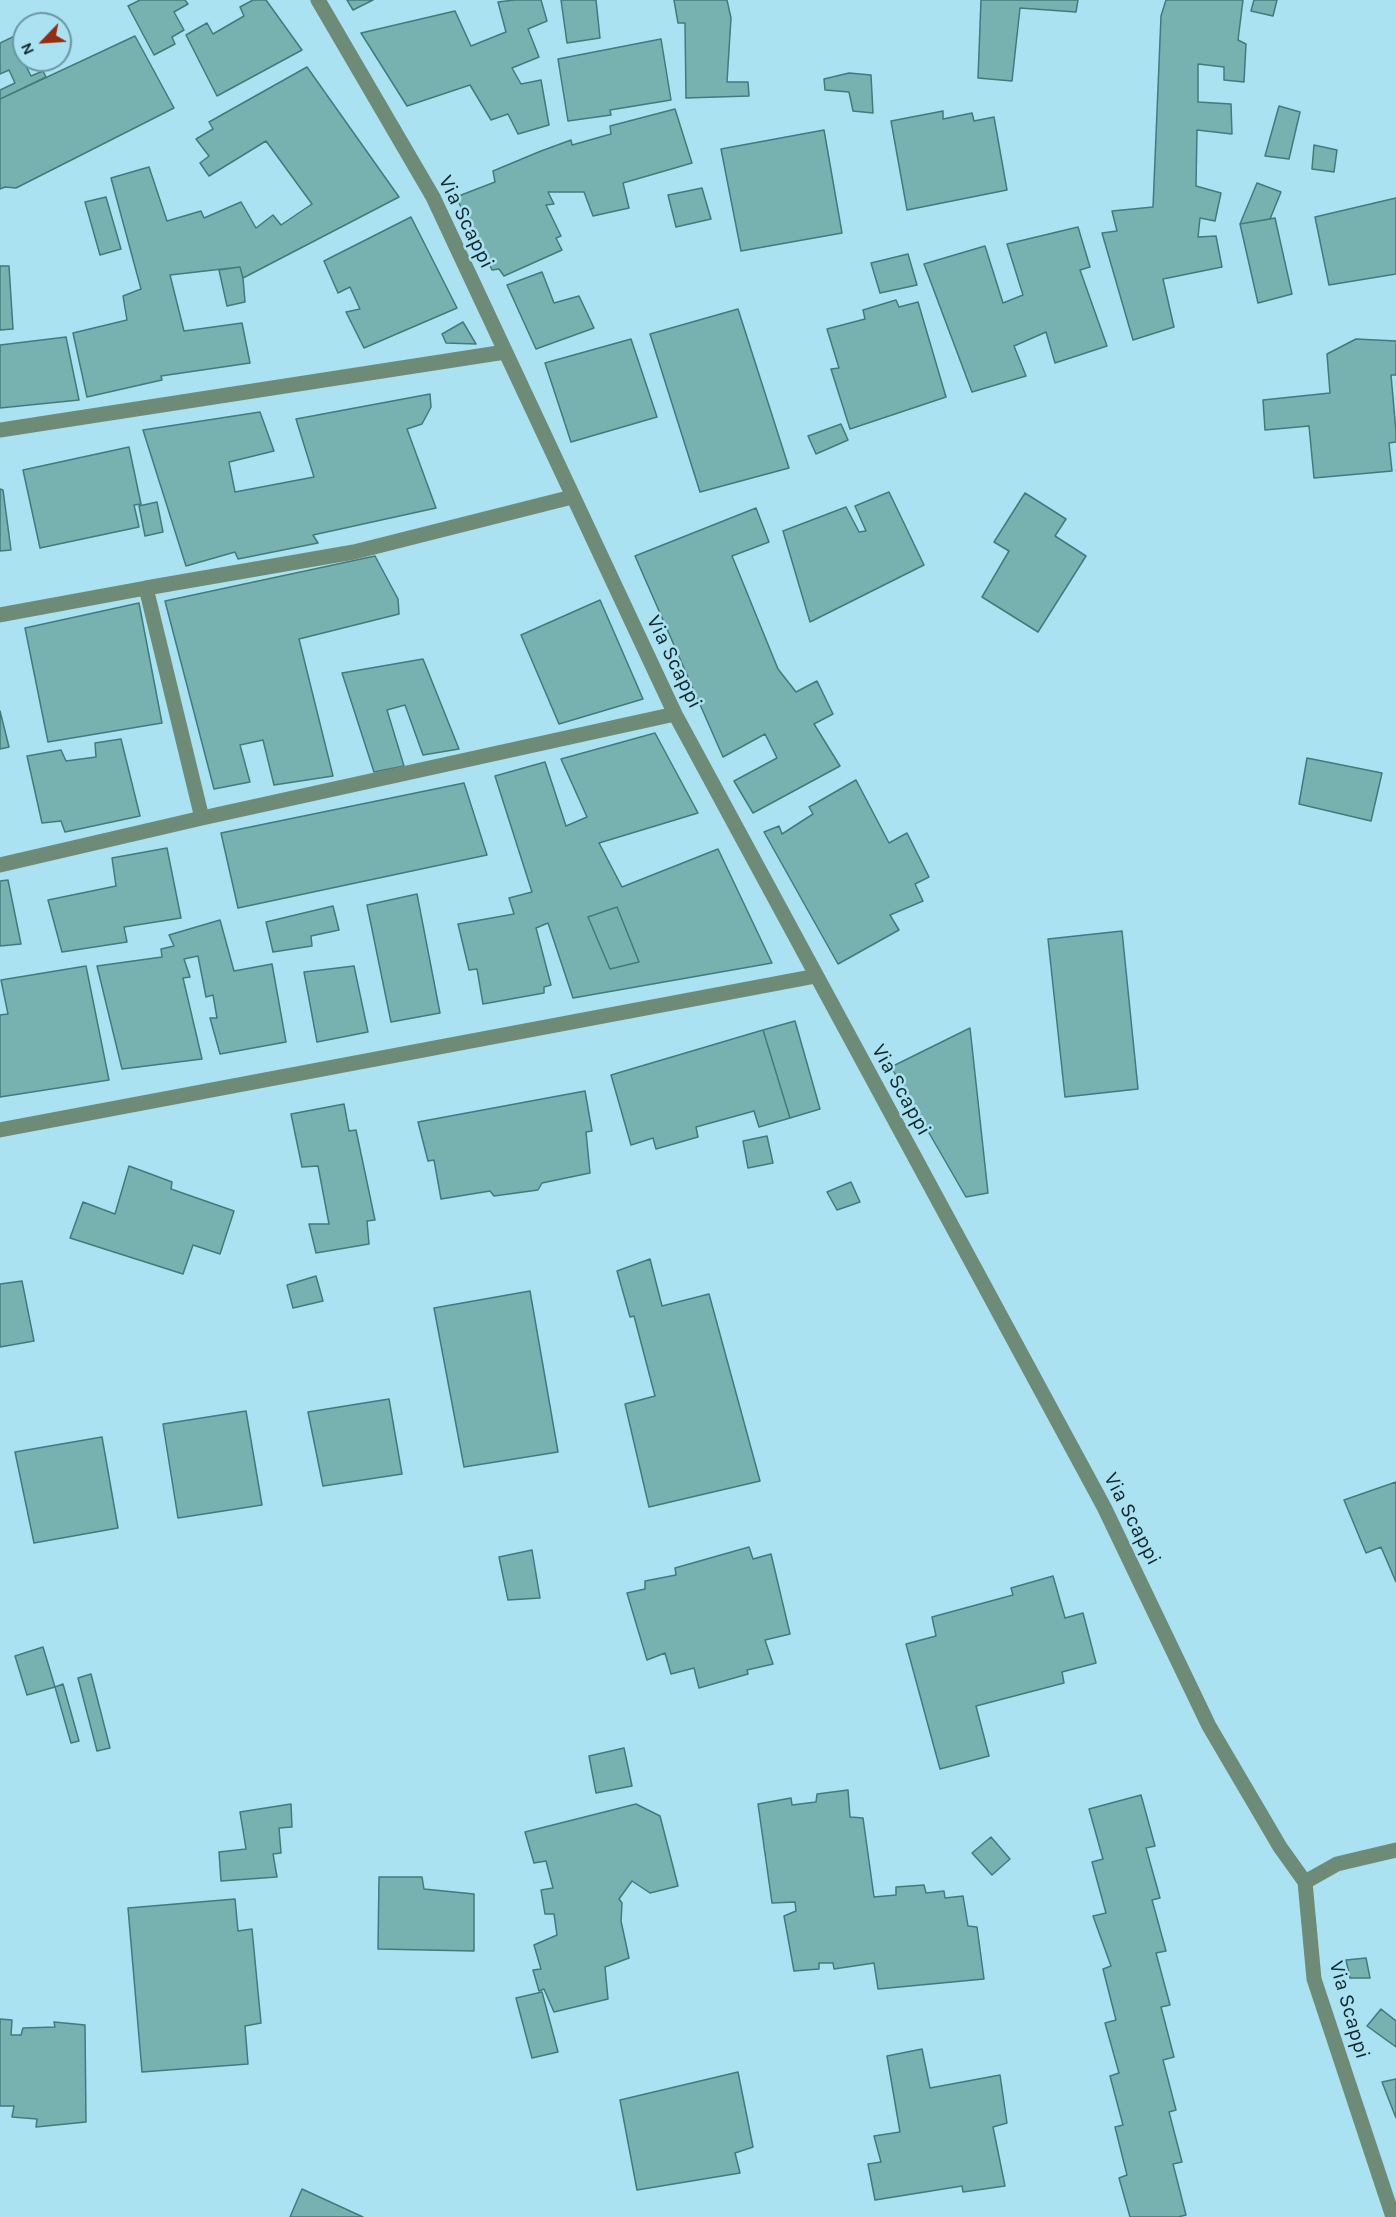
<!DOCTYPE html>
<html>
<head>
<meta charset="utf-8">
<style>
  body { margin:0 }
  #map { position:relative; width:1396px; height:2217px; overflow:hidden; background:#aae2f1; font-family:Karla,sans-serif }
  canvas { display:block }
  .north { position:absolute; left:12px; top:12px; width:60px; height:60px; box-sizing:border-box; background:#aae2f1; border:2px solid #6c97a2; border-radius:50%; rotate:245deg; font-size:16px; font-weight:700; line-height:24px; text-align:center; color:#0f262c }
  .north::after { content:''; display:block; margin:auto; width:21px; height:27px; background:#952d10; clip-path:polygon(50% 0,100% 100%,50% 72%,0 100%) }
</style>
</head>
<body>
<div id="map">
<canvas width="1396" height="2217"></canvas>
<div class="north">N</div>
</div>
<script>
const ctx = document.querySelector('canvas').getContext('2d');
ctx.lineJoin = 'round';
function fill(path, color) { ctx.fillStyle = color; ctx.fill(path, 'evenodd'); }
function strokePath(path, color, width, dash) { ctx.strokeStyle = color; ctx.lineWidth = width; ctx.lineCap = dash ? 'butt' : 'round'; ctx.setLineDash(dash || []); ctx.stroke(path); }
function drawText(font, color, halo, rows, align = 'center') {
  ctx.font = font + ' Karla,sans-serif'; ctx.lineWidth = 5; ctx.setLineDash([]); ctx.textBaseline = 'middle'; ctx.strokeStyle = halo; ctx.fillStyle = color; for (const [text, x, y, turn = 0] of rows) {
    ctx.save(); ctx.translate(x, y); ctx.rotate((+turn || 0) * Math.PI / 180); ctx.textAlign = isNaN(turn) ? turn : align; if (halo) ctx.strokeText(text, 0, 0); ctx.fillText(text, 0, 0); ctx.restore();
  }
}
const building = new Path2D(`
  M140,0H185L188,4L174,12L184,30L172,37L175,44L154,55L128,6Z
  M253,0H266L302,50L217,96L186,35L207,23L213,34L244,16L240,7Z
  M347,0H373L353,10Z
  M514,0H541L547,21L528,29L539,57L512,68L521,84L541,80L549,125L518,134L508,114L491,120L470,85L407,106L361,33L455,11L471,46L506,32L498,2Z
  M561,0H596L600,38L567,43Z
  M674,0H727L731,18L727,82H748L749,96L686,98L685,23H678Z
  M981,0H1078L1076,12L1020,8L1012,81L978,78Z
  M1166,0H1243L1238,40L1246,44L1244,82L1224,80V67L1198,64V102L1231,104L1232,134L1197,130L1196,186L1221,193L1215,221L1200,218L1198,237L1216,236L1222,267L1163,279L1174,327L1133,340L1102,233L1117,231L1112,211L1153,207L1161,16Z
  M1254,0H1277L1273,16L1251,11Z
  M21,33L24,41V60H33L25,64L31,76L43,71L46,77L0,99V90L15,83L9,70L0,74V43Z
  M135,36L174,108L16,188L5,187L0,189V99Z
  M661,39L671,100L610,110L611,115L568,121L558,59Z
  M307,67L399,197L243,278L240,267L170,275L184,331L242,323L250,363L161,376L162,380L87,397L73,333L127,320L123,296L141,289L111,178L149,167L167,221L201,211L204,218L241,202L256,228L273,215L281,225L312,204L266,141L209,176L200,163L209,156L196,139L213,129L209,122Z
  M849,73L871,75L873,113L853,111L849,92L825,90L824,79Z
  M1279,106L1300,112L1289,159L1265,156Z
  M675,109L692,163L623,183L629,208L593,216L584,192H548L554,204L546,205L561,236L556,238L562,250L504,276L499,269L492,270L456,197L495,182L493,171L541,151L571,140L572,145L611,134L610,126Z
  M943,111V119L972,113L974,121L994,117L1007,190L907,210L891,121Z
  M824,130L842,233L741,251L721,149Z
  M1314,145L1337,150L1334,172L1312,169Z
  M1257,183L1281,192L1270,219L1240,224Z
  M702,188L711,219L676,227L668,195Z
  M106,197L121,249L100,255L85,202Z
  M1396,198V274L1329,285L1315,217Z
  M411,217L457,308L364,348L346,312L360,309L350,287L338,293L324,261Z
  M1275,218L1292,294L1258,303L1240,224Z
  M1078,227L1090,267L1080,270L1107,346L1055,363L1046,332L1014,346L1026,376L972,392L924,264L985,246L1003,303L1023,295L1007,244Z
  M908,254L917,285L880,293L871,263Z
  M0,266H9L13,329L0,330Z
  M240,267L243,278L245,302L227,306L219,270Z
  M542,272L554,303L579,296L594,328L536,349L507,285Z
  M896,300L899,307L918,302L946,397L850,429L831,369L839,368L827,329L865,319L863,310Z
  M738,309L789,468L700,492L650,334Z
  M463,322L476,344L446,343L442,334Z
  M66,337L79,400L0,408V345Z
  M631,339L657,417L571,442L545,363Z
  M1356,339L1396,341V375H1391L1396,432V442L1389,443L1392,471L1314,478L1309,426L1265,430L1263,400L1330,393L1327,354Z
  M430,394L431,407L422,424L407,429L436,508L313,535L318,543L238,559L235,552L186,566L143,430L260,412L274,451L229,462L235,492L314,477L296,419Z
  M841,424L848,440L816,454L808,436Z
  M129,447L141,504L134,505L139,527L40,548L23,470Z
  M0,489L3,490L11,550L0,551Z
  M889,492L924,565L810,622L783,531L846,507L859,532L866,531L855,506Z
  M1025,493L1066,519L1055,536L1086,556L1038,632L982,597L1009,551L994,542Z
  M157,502L163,532L145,536L139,506Z
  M756,508L769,542L732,556L778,669L796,692L817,681L833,714L814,724L840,766L753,813L734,781L777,758L765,734L723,757L635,556Z
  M375,556L398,599L399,614L299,639L333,776L274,785L263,740L240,745L250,782L214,789L165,601Z
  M600,600L643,699L559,724L521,635Z
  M139,603L162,723L48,742L25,628Z
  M423,659L459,749L423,755L405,705L387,710L404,766L374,772L342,673Z
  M0,711L9,747L0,749Z
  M655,733L698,813L599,843L622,887L718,849L772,963L573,998L548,923L536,928L551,985L544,987V993L483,1004L477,969L469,970L458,924L514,914L509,898L532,892L495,776L545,762L566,826L587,817L561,759ZM617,907L639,962L610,969L588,917Z
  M121,739L140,816L65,832L61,821L42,823L27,756L61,750L66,761L96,757L95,743Z
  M1307,758L1382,773L1371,821L1299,804Z
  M856,780L889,843L907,833L929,877L915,884L923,901L890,915L899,930L838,964L764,832L779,826L782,834L813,814L809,807Z
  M464,783L487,855L238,908L221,833Z
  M167,848L181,918L124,927L127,942L62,952L48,900L116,886L112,858Z
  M8,880L21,944L0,946V881Z
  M417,894L440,1013L391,1022L367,905Z
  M333,906L339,930L311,936L312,946L273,952L266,922Z
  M617,907L639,962L610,969L588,917Z
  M220,920L234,971L272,964L286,1042L220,1054L210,1018H217L213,995L206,997L198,956L184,959L190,977L183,978L202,1059L122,1069L97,966L162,957L161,949L174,946L169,935Z
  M1122,931L1138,1089L1065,1097L1048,939Z
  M86,966L109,1080L0,1097V1015L8,1014L1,980Z
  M354,966L368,1032L317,1042L304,972Z
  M795,1021L820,1109L790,1118L763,1030Z
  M970,1028L988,1193L966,1197L891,1067Z
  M763,1030L790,1118L759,1127L754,1111L696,1127L698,1137L656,1149L653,1138L631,1145L611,1075Z
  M585,1091L592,1131L586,1132L590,1173L542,1183L538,1190L494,1196L490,1191L441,1199L434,1160L428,1161L418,1122Z
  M344,1104L349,1131L356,1130L375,1220L367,1221L369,1244L316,1253L309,1224H329L318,1166L302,1167L291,1114Z
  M767,1136L773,1163L748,1168L743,1141Z
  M129,1166L172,1182L171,1189L234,1211L220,1254L193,1245L183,1274L70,1238L83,1202L115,1214Z
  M851,1182L860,1202L837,1210L827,1192Z
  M650,1259L662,1306L709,1294L760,1481L649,1507L625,1404L655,1396L634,1316L630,1317L617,1271Z
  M316,1276L323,1301L293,1308L287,1285Z
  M22,1281L34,1341L0,1347V1284Z
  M530,1291L558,1452L464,1467L434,1308Z
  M389,1399L402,1474L323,1486L308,1412Z
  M246,1411L262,1505L178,1518L163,1424Z
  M102,1437L118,1528L34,1543L15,1452Z
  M1396,1482V1582L1381,1547L1366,1553L1344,1500Z
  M749,1547L753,1559L771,1554L790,1634L765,1640L773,1664L747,1670L748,1674L699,1688L694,1668L671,1674L665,1653L647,1660L627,1593L645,1589V1581L676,1575L675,1568Z
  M532,1550L540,1598L508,1600L499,1557Z
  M1053,1576L1065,1618L1083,1613L1096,1663L1062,1672L1064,1683L976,1706L989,1756L940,1769L906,1644L936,1636L932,1617L1013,1595L1011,1588Z
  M43,1647L55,1687L27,1695L15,1656Z
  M91,1674L110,1748L97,1751L78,1678Z
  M63,1684L79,1741L71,1743L55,1687Z
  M624,1748L632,1786L596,1793L589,1756Z
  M848,1790L850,1817L863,1818L874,1897L896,1895V1887L924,1885L926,1893L944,1891L945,1898L963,1896L968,1926L977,1927L984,1979L878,1989L874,1963L834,1969L833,1963H819V1969L794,1971L784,1916L796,1911L795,1902L772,1903L758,1804L791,1798L792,1805L816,1802L817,1794Z
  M1141,1795L1155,1846L1146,1848L1160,1898L1152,1900L1166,1951L1156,1953L1170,2005L1161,2007L1174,2057L1163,2060L1176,2110L1169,2112L1182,2162L1173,2164L1186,2215L1178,2217H1130L1119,2178L1127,2175L1115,2127L1123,2125L1110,2076L1119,2073L1105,2023L1116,2020L1103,1969L1111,1966L1093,1916L1106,1913L1092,1862L1103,1859L1089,1809Z
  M291,1804L292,1827L279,1828L281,1853L273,1854L277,1877L221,1881L219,1852L246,1849L240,1812Z
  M636,1804L660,1816L678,1886L650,1893L632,1881L619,1899L622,1903L621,1921L629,1958L605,1967L608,1999L554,2012L544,1989L539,1991L533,1970L541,1969L534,1945L557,1935L554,1914H545L541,1890L553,1888L546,1861L534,1863L525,1832Z
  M991,1837L1010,1859L992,1875L972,1853Z
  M379,1877H422L424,1889L474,1894V1951L378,1949Z
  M235,1899L238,1931L252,1929L261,2023L245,2026L248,2064L142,2072L128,1908Z
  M1366,1958L1370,1978H1350L1346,1960Z
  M542,1992L558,2052L532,2058L516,1998Z
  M1381,2009L1396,2021V2047L1367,2026Z
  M0,2019L12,2020L11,2035H21L23,2028L55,2027L54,2022L85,2025L86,2122L36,2127L37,2119L12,2117L14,2106H0Z
  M922,2049L930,2088L1000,2075L1007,2123L993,2127L1005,2186L963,2192L962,2186L875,2200L868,2164L881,2162L874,2136L900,2132L887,2056Z
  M738,2072L753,2147L735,2153L740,2173L637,2190L620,2100Z
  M1396,2079V2118L1382,2082Z
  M302,2189L363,2217H290Z`);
fill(building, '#77b2b1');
strokePath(building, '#417b7b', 1.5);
strokePath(new Path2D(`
  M318,0L433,197L675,714L1104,1507L1209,1726L1280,1847L1305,1882L1314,1979L1393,2217
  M0,430L505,352
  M146,588L354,552L572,497
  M0,615L146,588L202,818L0,865
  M202,818L675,714
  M0,1130L816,976
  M1305,1882L1337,1864L1396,1850`), '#6e8b77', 15);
drawText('21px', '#0f262c', '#aae2f1', [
  ["Via Scappi",466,222,64],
  ["Via Scappi",674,662,64],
  ["Via Scappi",901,1090,61],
  ["Via Scappi",1132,1519,63],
  ["Via Scappi",1349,2010,74]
]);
</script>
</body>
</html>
